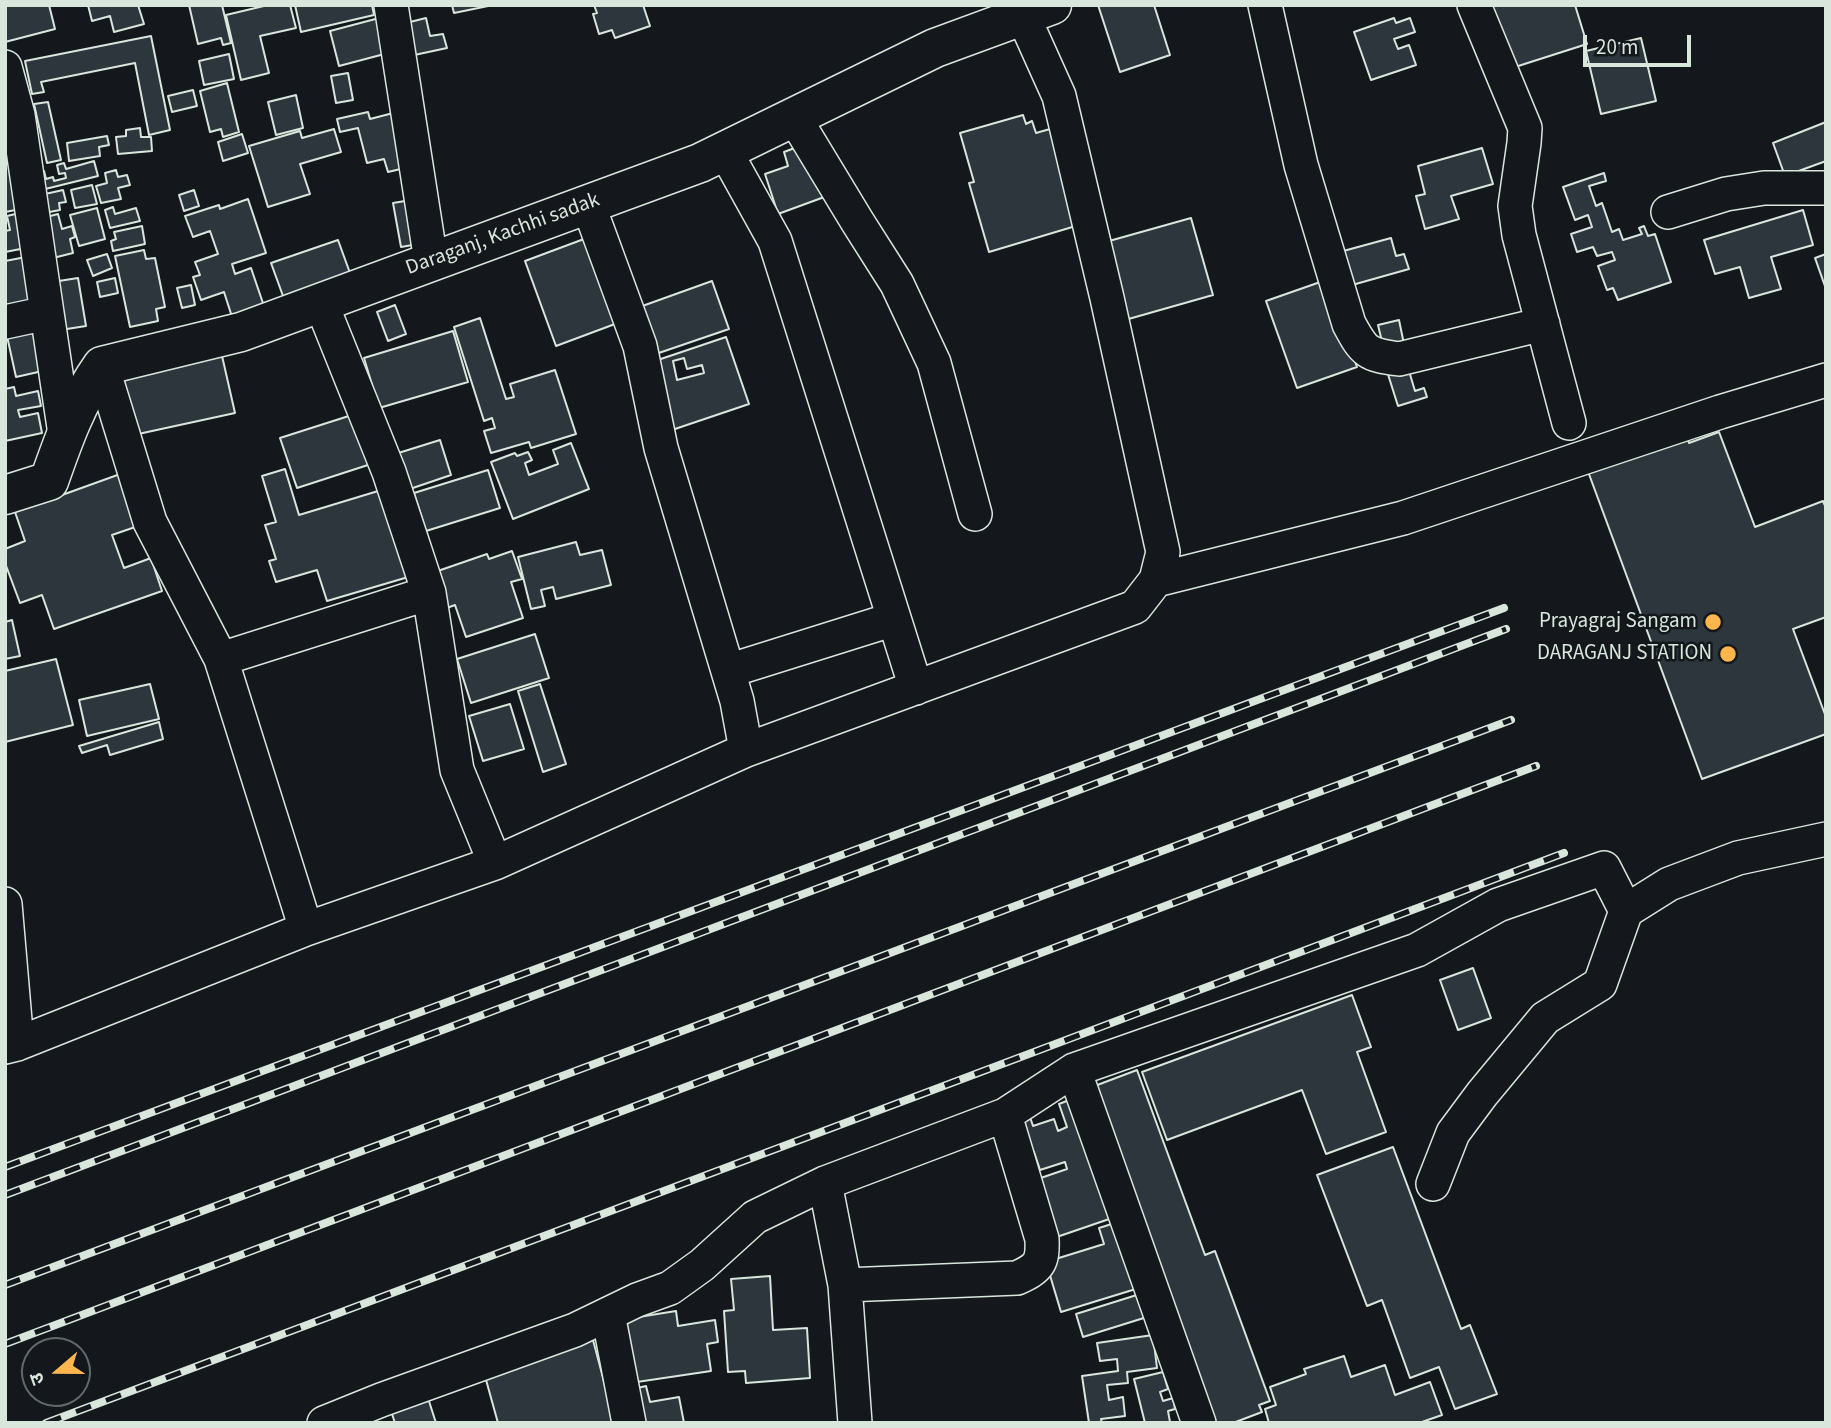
<!DOCTYPE html>
<html>
<head>
<meta charset="utf-8">
<style>
  body { margin:0 }
  #map { position:relative; width:1831px; height:1428px; overflow:hidden; background:#14181c; font-family:"Source Sans 3","Noto Sans Devanagari",sans-serif }
  canvas { display:block }
  .frame { position:absolute; inset:0; border:7px solid #d8e6dc; pointer-events:none }
  .north { position:absolute; left:21px; top:1337px; width:70px; height:70px; box-sizing:border-box; background:#14181c; border:2px solid #626a69; border-radius:50%; rotate:250deg; font-size:19px; font-weight:700; line-height:28px; text-align:center; color:#d8e6dc }
  .north::after { content:''; display:block; margin:auto; width:24px; height:32px; background:#ffb74d; clip-path:polygon(50% 0,100% 100%,50% 72%,0 100%) }
  .scale { position:absolute; left:1583px; top:35px; width:108px; height:32px; box-sizing:border-box; border:4px solid #d8e6dc; border-top:0; padding-left:9px; font-size:21px; line-height:24px; white-space:nowrap; color:#d8e6dc; -webkit-text-stroke:5px #14181c; paint-order:stroke }
</style>
</head>
<body>
<div id="map">
<canvas width="1831" height="1428"></canvas>
<div class="frame"></div>
<div class="north">उ</div>
<div class="scale">20 m</div>
</div>
<script>
const ctx = document.querySelector('canvas').getContext('2d');
ctx.lineJoin = 'round';
function fill(path, color) { ctx.fillStyle = color; ctx.fill(path, 'evenodd'); }
function strokePath(path, color, width, dash) { ctx.strokeStyle = color; ctx.lineWidth = width; ctx.lineCap = dash ? 'butt' : 'round'; ctx.setLineDash(dash || []); ctx.stroke(path); }
function drawText(font, color, halo, rows, align = 'center') {
  ctx.font = font + ' "Source Sans 3",sans-serif'; ctx.lineWidth = 5; ctx.setLineDash([]); ctx.textBaseline = 'middle'; ctx.strokeStyle = halo; ctx.fillStyle = color; for (const [text, x, y, turn = 0] of rows) {
    ctx.save(); ctx.translate(x, y); ctx.rotate((+turn || 0) * Math.PI / 180); ctx.textAlign = isNaN(turn) ? turn : align; if (halo) ctx.strokeText(text, 0, 0); ctx.fillText(text, 0, 0); ctx.restore();
  }
}
const building = new Path2D(`
  M5,5H49L55,29L5,42Z
  M88,5H138L144,24L114,32L110,16L92,21Z
  M189,5H222L231,43L223,45L221,38L198,44Z
  M268,5H290L296,28L260,36L269,73L241,80L226,15Z
  M295,5H372L374,15L301,32Z
  M452,5H493L454,13Z
  M594,5H643L650,26L615,38L612,30L599,34L593,14L597,13Z
  M1098,5H1154L1170,55L1120,72Z
  M1485,5H1575L1587,44L1512,68Z
  M383,17L392,52L339,66L330,31Z
  M426,18L430,36L443,34L447,48L405,57L398,25Z
  M1394,18L1396,23L1410,18L1415,32L1394,39L1398,49L1409,45L1416,65L1371,80L1354,32Z
  M151,36L170,130L149,135L135,63L41,82L44,92L32,94L25,61Z
  M1641,38L1656,101L1601,114L1586,51Z
  M229,54L234,79L204,85L199,61Z
  M348,73L353,100L336,103L331,76Z
  M227,83L239,132L223,137L221,129L210,132L200,91Z
  M193,90L197,106L172,112L168,96Z
  M296,95L303,128L276,135L268,102Z
  M48,102L61,160L47,163L34,104Z
  M401,111L413,166L388,172L384,159L367,163L358,128L340,132L337,119L368,112L370,119Z
  M1023,115L1026,124L1032,121L1036,133L1050,129L1079,225L989,252L969,183L974,182L960,133Z
  M1826,122V161L1785,176L1773,143Z
  M140,128L141,137H151L152,151L118,154L116,137L126,136V130Z
  M334,129L341,152L300,164L310,194L268,207L249,146L300,131L302,138Z
  M5,133L26,208L5,212Z
  M242,134L248,153L223,161L218,142Z
  M107,136L109,145L99,147L100,156L69,161L67,143Z
  M808,143L827,196L778,214L765,174L788,166L784,152Z
  M1482,148L1493,184L1451,196L1459,219L1425,229L1416,196L1425,194L1418,166Z
  M94,161L98,176L33,192L28,175L44,171L46,179L53,177L54,181L66,178L65,173L59,174L57,165L64,163L66,169Z
  M116,170L118,177L127,175L130,185L118,188L121,199L101,203L96,186L107,183L105,173Z
  M1604,173L1606,181L1589,186L1596,206L1602,203L1612,232L1619,229L1623,240L1642,234L1639,228L1644,226L1648,236L1655,234L1671,282L1618,300L1613,288L1607,290L1598,266L1615,260L1612,252L1597,256L1593,247L1577,252L1571,234L1592,227L1588,215L1575,220L1563,187Z
  M92,185L97,204L75,208L71,190Z
  M63,190L66,202L59,203L60,210L39,214L36,196Z
  M194,190L199,206L184,211L179,195Z
  M248,199L266,253L232,264L235,274L251,268L266,312L234,323L224,292L201,300L193,277L200,275L195,262L218,254L210,231L193,237L185,216L219,205L220,209Z
  M417,199L424,243L401,247L393,203Z
  M113,207L115,214L136,208L140,221L110,228L105,210Z
  M97,208L105,239L79,246L70,215Z
  M1803,210L1813,245L1771,257L1781,289L1749,298L1740,267L1715,274L1704,240Z
  M24,212L31,247L5,252V231L10,230L7,216Z
  M58,214L62,229L72,226L75,237L70,239L73,253L45,260L35,220Z
  M1191,218L1213,295L1125,320L1102,243Z
  M142,226L145,244L113,251L111,241L116,239L114,232Z
  M592,236L623,321L556,346L525,261Z
  M1391,238L1396,256L1404,254L1409,269L1345,287L1336,253Z
  M338,240L354,284L287,307L271,263Z
  M144,250L146,259L155,258L165,307L156,309L158,321L130,327L115,256Z
  M107,254L112,268L93,276L87,260Z
  M1826,254V289L1815,258Z
  M26,257L36,310L5,318V261Z
  M78,278L86,326L54,331L46,283Z
  M115,278L118,293L100,297L97,282Z
  M1326,280L1357,367L1297,388L1266,301Z
  M712,281L729,329L650,356L634,309Z
  M191,285L195,305L182,308L177,288Z
  M395,305L406,334L388,341L377,312Z
  M480,318L506,399L514,397L510,384L555,370L576,434L531,448L529,442L491,453L484,431L495,428L492,418L484,421L454,327Z
  M37,320L47,370L16,377L5,327Z
  M1399,320L1405,349L1385,354L1378,325Z
  M453,331L468,382L379,408L364,358Z
  M726,337L749,404L672,430L649,363ZM684,358L687,369L702,365L704,373L677,380L673,361Z
  M220,347L235,413L129,436L114,370Z
  M1386,368L1409,371L1415,391L1424,388L1427,397L1398,406Z
  M14,387L16,396L38,391L41,406L18,410L20,417L38,413L42,433L5,441V389Z
  M355,414L371,464L297,488L280,438Z
  M1682,422L1689,443L1719,432L1755,527L1823,501L1826,508V617L1793,629L1826,717V734L1702,779L1583,458Z
  M440,440L451,475L404,491L392,455Z
  M571,443L589,489L513,519L491,462L515,453L517,456L528,452L532,460L525,463L529,475L558,464L553,450Z
  M285,469L299,515L388,488L415,575L327,601L317,570L276,582L269,561L276,559L265,525L276,522L262,476Z
  M488,470L500,508L426,531L414,493Z
  M123,473L141,525L112,535L124,568L151,558L162,591L54,629L42,595L20,603L5,563V549L25,541L15,512Z
  M576,542L580,555L602,550L611,585L556,599L553,587L541,590L545,606L531,609L518,557Z
  M512,551L522,579L511,582L523,618L466,637L455,605L444,609L432,573L487,554L489,559Z
  M12,620L20,656L5,659V622Z
  M535,634L549,678L471,703L457,659Z
  M56,659L73,725L5,742V671Z
  M150,684L159,719L87,736L79,700Z
  M540,684L566,764L543,772L518,691Z
  M510,704L524,749L483,761L469,716Z
  M159,722L163,739L110,755L107,745L82,753L79,746Z
  M1473,968L1491,1018L1458,1030L1440,980Z
  M1352,995L1371,1047L1357,1052L1386,1132L1326,1154L1302,1090L1167,1140L1142,1072Z
  M1137,1070L1205,1255L1215,1251L1270,1401L1259,1405L1262,1412L1233,1423H1215L1092,1087Z
  M1077,1097L1118,1216L1048,1240L1029,1182L1067,1169L1065,1162L1040,1170L1034,1152L1021,1157L1009,1121L1029,1114L1033,1126L1054,1119L1058,1131L1067,1127L1059,1104Z
  M1393,1147L1461,1329L1470,1325L1497,1394L1455,1409L1439,1367L1410,1378L1382,1300L1367,1306L1317,1175Z
  M1118,1222L1139,1288L1061,1312L1046,1262L1104,1244L1099,1228Z
  M770,1276L773,1330L807,1328L810,1378L746,1383L745,1371L728,1372L724,1311L734,1310L731,1279Z
  M1140,1294L1147,1317L1083,1337L1076,1314Z
  M676,1311L678,1326L715,1320L718,1342L707,1344L711,1371L630,1383L620,1320Z
  M1153,1335L1157,1368L1127,1372L1128,1383L1107,1385L1109,1400L1123,1397L1125,1416L1101,1419L1102,1423H1089L1082,1376L1118,1371L1117,1359L1100,1361L1097,1343Z
  M593,1340L615,1423H498L483,1369Z
  M1344,1356L1351,1377L1385,1365L1395,1395L1430,1382L1442,1415L1419,1423H1269L1265,1409L1276,1405L1270,1387L1306,1374L1304,1369Z
  M1163,1372L1168,1389L1160,1392L1163,1401L1173,1398L1175,1409L1168,1411L1170,1422L1145,1423L1134,1379Z
  M646,1386L650,1402L679,1397L684,1423H635L629,1390Z
  M427,1395L436,1423H395L390,1408Z`);
fill(building, '#2c363c');
strokePath(building, '#d8e6dc', 2);
const street = new Path2D(`
  M391,5L431,261
  M1265,5L1301,165L1349,324C1364,352 1367,355 1399,359L1543,324
  M1474,5L1525,128L1524,143L1515,206L1519,235L1569,423
  M5,67L18,115L47,313
  M794,117L857,221L897,284L934,363L975,514
  M725,151L775,241L916,688
  M588,204L640,346L661,448L737,701L746,750
  M1668,212L1726,194L1764,188H1826
  M321,303L389,472L429,593L457,770L495,863
  M5,322L47,313L65,434
  M102,366L150,522L221,659L306,929
  M1156,580L1403,518L1720,412L1826,380
  M221,659L429,593
  M728,671L894,619
  M5,904L17,1044
  M5,1047L17,1044L306,929L495,863L746,750L1135,607L1156,580L1163,552L1107,298L1059,96L1023,16
  M1074,1070L1199,1423
  M825,1183L845,1285L855,1423
  M1433,1184L1453,1133L1482,1094L1545,1018L1600,984L1626,911L1669,884L1738,858L1826,839
  M845,1285L1017,1278C1039,1268 1043,1263 1042,1239L1005,1115
  M608,1314L629,1423
  M324,1423L381,1400L575,1330L637,1300L670,1288L702,1265L755,1217L825,1183L1005,1115L1074,1070L1417,950L1498,905L1604,868L1626,911`);
const secondary = new Path2D(`
  M5,495L49,481C63,441 77,401 102,366L241,332L700,163L935,48L1052,5`);
strokePath(street, '#d8e6dc', 36);
strokePath(secondary, '#d8e6dc', 41);
strokePath(street, '#14181c', 33);
strokePath(secondary, '#14181c', 38);
const rail = new Path2D(`
  M5,1167L1504,608
  M5,1195L1506,629
  M5,1285L1511,720
  M5,1344L1536,766
  M46,1423L1564,853`);
strokePath(rail, '#d8e6dc', 8);
strokePath(rail, '#14181c', 5, [16]);
for (const [x, y, r, color] of [
  [1713,622,9,"#ffb74d"],
  [1728,654,9,"#ffb74d"]
]) { const dot = new Path2D(); dot.arc(x, y, r, 0, 2 * Math.PI); ctx.fillStyle = color; ctx.fill(dot); strokePath(dot, '#14181c', 2.5); }
drawText('21px', '#d8e6dc', '#14181c', [
  ["Daraganj, Kachhi sadak",503,235,-20]
]);
drawText('21px', '#d8e6dc', '#14181c', [
  ["Prayagraj Sangam",1697,622],
  ["DARAGANJ STATION",1712,654]
], 'right');
</script>
</body>
</html>
